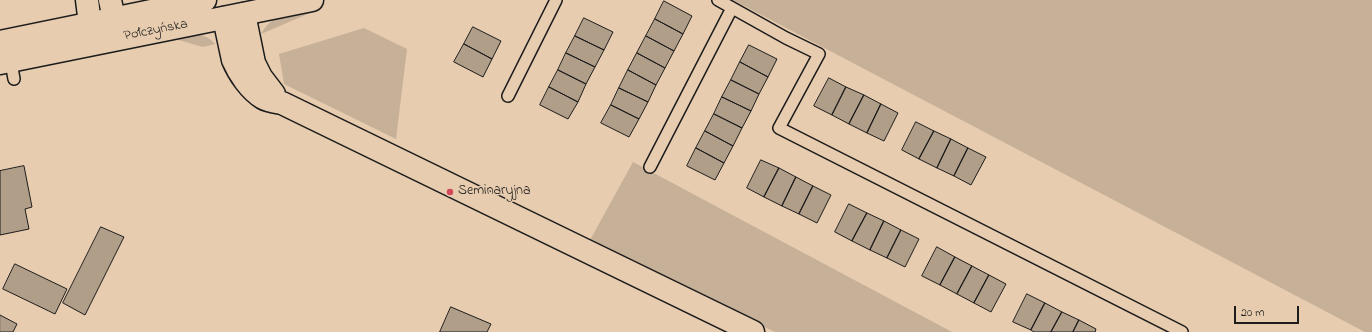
<!DOCTYPE html>
<html>
<head>
<meta charset="utf-8">
<style>
  body { margin:0 }
  #map { position:relative; width:1372px; height:332px; overflow:hidden; background:#e7ccaf; font-family:"Indie Flower",sans-serif }
  canvas { display:block }
  .scale { position:absolute; left:1234px; top:306px; width:65px; height:18px; box-sizing:border-box; border:2px solid #1c1c1c; border-top:0; padding-left:5px; font-size:12px; line-height:14px; white-space:nowrap; color:#1c1c1c; -webkit-text-stroke:3px #e7ccaf; paint-order:stroke }
</style>
</head>
<body>
<div id="map">
<canvas width="1372" height="332"></canvas>
<div class="scale">20 m</div>
</div>
<script>
const ctx = document.querySelector('canvas').getContext('2d');
ctx.lineJoin = 'round';
function fill(path, color) { ctx.fillStyle = color; ctx.fill(path, 'evenodd'); }
function strokePath(path, color, width, dash) { ctx.strokeStyle = color; ctx.lineWidth = width; ctx.lineCap = dash ? 'butt' : 'round'; ctx.setLineDash(dash || []); ctx.stroke(path); }
function drawText(font, color, halo, rows, align = 'center') {
  ctx.font = font + ' "Indie Flower",sans-serif'; ctx.lineWidth = 3; ctx.setLineDash([]); ctx.textBaseline = 'middle'; ctx.strokeStyle = halo; ctx.fillStyle = color; for (const [text, x, y, turn = 0] of rows) {
    ctx.save(); ctx.translate(x, y); ctx.rotate((+turn || 0) * Math.PI / 180); ctx.textAlign = isNaN(turn) ? turn : align; if (halo) ctx.strokeText(text, 0, 0); ctx.fillText(text, 0, 0); ctx.restore();
  }
}
fill(new Path2D(`
  M733,0H1372V332H1365Z
  M324,7L261,34C273,11 301,9 324,7Z
  M364,28L407,49L396,139L284,84L279,54Z
  M195,32L210,39L215,44L203,47L175,39L174,34Z
  M633,162L952,332H775L589,242Z`), '#c6b097');
const building = new Path2D(`
  M664,1L692,16L683,34L655,19Z
  M584,18L613,32L604,50L575,36Z
  M655,19L683,34L674,51L646,36Z
  M473,27L501,41L492,59L464,44Z
  M575,36L604,50L595,67L566,53Z
  M646,36L674,51L665,68L637,53Z
  M464,44L492,59L483,77L454,62Z
  M749,45L777,59L768,77L740,62Z
  M566,53L595,67L586,84L558,70Z
  M637,53L665,68L656,85L628,70Z
  M740,62L768,77L759,94L731,80Z
  M558,70L586,84L578,102L549,87Z
  M628,70L656,85L648,102L619,88Z
  M829,78L846,87L832,115L814,106Z
  M731,80L759,94L751,111L722,97Z
  M549,87L578,102L568,119L540,105Z
  M846,87L864,95L849,124L832,115Z
  M619,88L648,102L639,119L611,105Z
  M864,95L881,104L867,133L849,124Z
  M722,97L751,111L742,128L714,114Z
  M881,104L898,113L884,141L867,133Z
  M611,105L639,119L629,137L601,123Z
  M714,114L742,128L733,146L705,131Z
  M916,122L934,131L919,159L902,150Z
  M705,131L733,146L724,163L696,148Z
  M934,131L951,139L937,168L919,159Z
  M951,139L968,148L954,176L937,168Z
  M696,148L724,163L715,180L687,166Z
  M968,148L986,157L971,185L954,176Z
  M761,160L779,168L764,197L747,188Z
  M24,166L32,207L25,209L29,229L0,235V171Z
  M779,168L796,177L782,206L764,197Z
  M796,177L813,186L799,214L782,206Z
  M813,186L831,195L817,223L799,214Z
  M849,204L867,213L852,241L835,232Z
  M867,213L884,221L870,250L852,241Z
  M884,221L901,230L887,258L870,250Z
  M101,227L124,237L85,315L63,303Z
  M901,230L919,239L905,267L887,258Z
  M937,247L955,257L940,285L922,276Z
  M955,257L972,266L957,294L940,285Z
  M15,264L67,289L55,314L3,289Z
  M972,266L989,275L974,303L957,294Z
  M989,275L1006,284L991,312L974,303Z
  M1027,294L1045,303L1031,330L1013,322Z
  M1045,303L1062,312L1051,332H1034L1031,330Z
  M451,307L491,324L487,332H440Z
  M1062,312L1079,320L1073,332H1051Z
  M0,315L17,324L13,332H0Z
  M1079,320L1096,329L1095,332H1073Z`);
fill(building, '#b19e89');
strokePath(building, '#1c1c1c', 1);
const service = new Path2D(`
  M718,0L786,38L819,54L779,128L1182,332
  M10,57L14,79
  M508,96L556,0
  M650,167L732,8`);
const minor = new Path2D(`
  M87,0L90,24
  M110,0L114,19
  M244,14L254,63L261,77L274,94
  M224,18L233,60C239,74 250,90 263,98C268,101 276,102 282,103L753,332`);
const secondary = new Path2D(`
  M0,42L205,0
  M0,63L312,0`);
strokePath(service, '#1c1c1c', 14);
strokePath(minor, '#1c1c1c', 25);
strokePath(secondary, '#1c1c1c', 25);
strokePath(service, '#e7ccaf', 11);
strokePath(minor, '#e7ccaf', 22);
strokePath(secondary, '#e7ccaf', 22);
for (const [x, y, r, color] of [
  [450,192,4,"#d1495b"]
]) { const dot = new Path2D(); dot.arc(x, y, r, 0, 2 * Math.PI); ctx.fillStyle = color; ctx.fill(dot); strokePath(dot, '#e7ccaf', 1.5); }
drawText('14px', '#1c1c1c', '#e7ccaf', [
  ["Połczyńska",156,31,-11]
]);
drawText('14px', '#1c1c1c', '#e7ccaf', [
  ["Seminaryjna",458,192]
], 'left');
</script>
</body>
</html>
